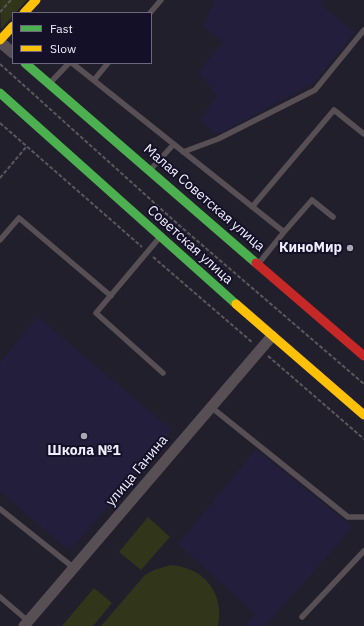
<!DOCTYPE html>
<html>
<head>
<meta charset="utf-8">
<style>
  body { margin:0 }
  #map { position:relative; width:364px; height:626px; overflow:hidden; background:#211f2c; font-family:"IBM Plex Sans",sans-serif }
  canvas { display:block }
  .legend { position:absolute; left:12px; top:12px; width:140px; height:52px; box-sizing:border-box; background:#141027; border:1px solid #6c697c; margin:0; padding:5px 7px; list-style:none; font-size:12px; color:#efeefc }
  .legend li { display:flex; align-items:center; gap:8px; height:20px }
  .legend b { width:20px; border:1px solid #6c697c }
</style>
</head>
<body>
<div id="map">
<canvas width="364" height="626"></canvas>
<ul class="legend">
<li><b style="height:5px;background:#4caf50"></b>Fast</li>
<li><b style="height:5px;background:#ffc107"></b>Slow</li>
</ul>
</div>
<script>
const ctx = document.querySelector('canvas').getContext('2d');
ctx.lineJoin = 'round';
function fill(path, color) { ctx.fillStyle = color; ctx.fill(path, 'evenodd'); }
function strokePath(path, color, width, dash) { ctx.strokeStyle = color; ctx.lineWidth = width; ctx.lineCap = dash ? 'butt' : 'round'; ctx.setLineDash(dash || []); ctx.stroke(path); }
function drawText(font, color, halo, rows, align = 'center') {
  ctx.font = font + ' "IBM Plex Sans",sans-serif'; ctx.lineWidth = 4; ctx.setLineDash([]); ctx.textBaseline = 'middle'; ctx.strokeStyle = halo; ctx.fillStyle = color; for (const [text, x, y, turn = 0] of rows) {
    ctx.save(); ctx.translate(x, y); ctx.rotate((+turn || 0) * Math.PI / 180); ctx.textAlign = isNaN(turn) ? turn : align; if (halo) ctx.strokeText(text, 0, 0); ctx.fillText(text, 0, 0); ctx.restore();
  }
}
fill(new Path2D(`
  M214,0H326L321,5L355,32L314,83L217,135L200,120L217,96L198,72L223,42L203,26Z
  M37,316L172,430L70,551L0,492V363Z
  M256,449L353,527L267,624L268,626H244L255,614L178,544Z`), '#231e3b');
fill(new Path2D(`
  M0,0H27L15,13H13V16L1,29Z
  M148,517L170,537L141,570L119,552Z
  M171,565C204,567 225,594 218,626H101L145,575L154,570Z
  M94,588L112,603L93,626H62Z`), '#313519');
strokePath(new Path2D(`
  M0,12L11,0
  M0,64L180,226L364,384
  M0,123L142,247
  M0,178L27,146
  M153,257L253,343
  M268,356L364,439`), '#5c575c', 2, [4, 2]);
strokePath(new Path2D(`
  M150,13L161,0
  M72,63L284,232L259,263
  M94,80L108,63
  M50,83L69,63
  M183,152L218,139L315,90L364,30
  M151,169L174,144
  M252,207L334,110L364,134
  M284,232L312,200L333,217
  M160,237L96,313L163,373
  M0,240L19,218L111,296
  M211,407L348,517H364
  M0,509L74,568
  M0,597L28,621
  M302,617L364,551`), '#584f54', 5.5);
strokePath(new Path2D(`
  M0,42L13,53
  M24,626L272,336`), '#584f54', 11);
strokePath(new Path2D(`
  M25,63L256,263
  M0,93L236,304`), '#4caf50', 9);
strokePath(new Path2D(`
  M24,13L36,0
  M0,40L13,26
  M236,304L364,415`), '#ffc107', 9);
strokePath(new Path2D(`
  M256,263L364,356`), '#c62828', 9);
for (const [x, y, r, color] of [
  [350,248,4,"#a7a6b3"],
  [84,436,4,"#a7a6b3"]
]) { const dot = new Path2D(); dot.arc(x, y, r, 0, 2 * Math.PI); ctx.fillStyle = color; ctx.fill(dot); strokePath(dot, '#141027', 1.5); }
drawText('14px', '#efeefc', '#141027', [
  ["Малая Советская улица",204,198,41],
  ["Советская улица",190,245,42],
  ["улица Ганина",137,471,-50]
]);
drawText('bold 14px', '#efeefc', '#141027', [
  ["КиноМир",342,248],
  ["Школа №1",84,451,"center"]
], 'right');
</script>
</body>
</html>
